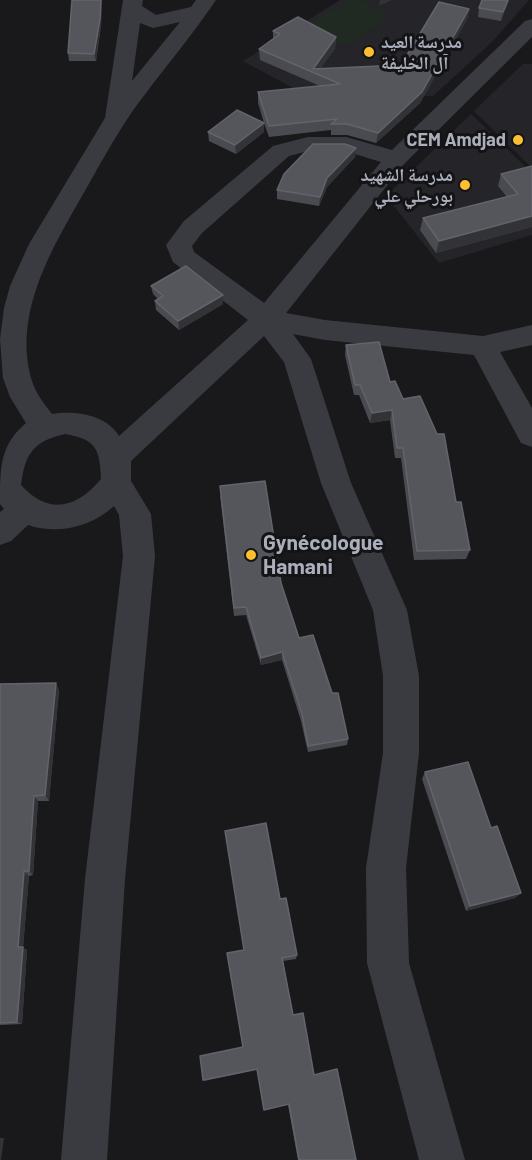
<!DOCTYPE html>
<html>
<head>
<meta charset="utf-8">
<style>
  body { margin:0 }
  canvas { display:block; background:#19191b }
</style>
</head>
<body>
<canvas width="532" height="1160"></canvas>
<script>
const ctx = document.querySelector('canvas').getContext('2d');
ctx.lineJoin = 'round';
function fill(path, color) { ctx.fillStyle = color; ctx.fill(path, 'evenodd'); }
function strokePath(path, color, width, dash) { ctx.strokeStyle = color; ctx.lineWidth = width; ctx.lineCap = dash ? 'butt' : 'round'; ctx.setLineDash(dash || []); ctx.stroke(path); }
function drawText(font, color, halo, rows, align = 'center') {
  ctx.font = font + ' Barlow,"Noto Naskh Arabic",sans-serif'; ctx.lineWidth = 6; ctx.setLineDash([]); ctx.textBaseline = 'middle'; ctx.strokeStyle = halo; ctx.fillStyle = color; for (const [text, x, y, turn = 0] of rows) {
    ctx.save(); ctx.translate(x, y); ctx.rotate((+turn || 0) * Math.PI / 180); ctx.textAlign = isNaN(turn) ? turn : align; if (halo) ctx.strokeText(text, 0, 0); ctx.fillText(text, 0, 0); ctx.restore();
  }
}
fill(new Path2D(`
  M340,0H529L491,43L433,96L394,95L317,101L243,61Z
  M523,64H532V168L474,111Z
  M471,114L532,173V235L439,263L386,196Z`), '#252529');
fill(new Path2D(`
  M348,0H359L393,15L346,46L303,28Z`), '#202a22');
fill(new Path2D(`
  M123,0H143L142,6L156,15L191,7L196,0H216C191,37 161,72 134,109C113,139 96,172 78,203C47,257 12,320 33,384C37,395 45,405 52,414C75,410 107,415 119,436L248,320L173,262L166,245L184,221L273,146L308,137H346L392,150L525,21L532,19V37L404,164L286,313L325,320L483,336L532,325V345L500,352L532,408V447L521,443L474,355L325,340L293,334L311,359L351,483L407,610L419,676V753L406,868L409,963L465,1160H419L367,963L366,868L383,753V676L373,610L321,483L284,362L264,336L131,461V481L151,514L155,556L125,879L107,1160H61L85,879L123,556L119,515L114,506C91,527 58,535 28,525L11,541L0,545V512L4,509L0,504C0,467 0,445 26,423L10,397L3,378L0,339L4,308L10,286L29,244L105,118ZM180,22L132,81L140,23L153,28ZM308,151H345L381,162L264,303L194,252L192,246L202,233L289,156ZM65,434C96,439 100,449 101,479C76,509 48,515 21,485C25,454 33,441 65,434Z`), '#3a3b41');
fill(new Path2D(`
  M72,0H102L101,26L96,61H69L68,53Z
  M482,0H509L501,21L478,17L479,8Z
  M469,9L467,19L420,103L376,143L347,135H331V130L269,137L264,123V132L236,154L209,141L208,132L264,123L258,103V92L320,86L260,60L259,49L273,39V31L336,37L335,48L320,69L401,65Z
  M356,148L355,157L327,187L319,206L277,199V190Z
  M532,166V227L436,253L420,230L423,218L507,197L498,186L501,174Z
  M151,286L223,295V304L179,330L156,310L155,301L158,299L153,294Z
  M346,345L390,382L403,399L456,502L470,550L466,559L414,560L401,458H395L390,420L370,423L359,395H354L345,355Z
  M220,495L281,583L299,638L332,693L348,739L347,745L308,752L301,721L282,660L261,665L246,615L234,616Z
  M0,684L59,690L49,801H38L33,875L29,876L23,948L27,950L22,1024L0,1025Z
  M425,772L491,828L521,893L515,898L466,911L422,779Z
  M280,899L297,955L296,959L283,961L293,1015L314,1075L356,1160H298L288,1105L257,1070L204,1081L203,1080L243,1047L244,950Z`), '#4a4b50');
fill(new Path2D(`
  M101,0H102L101,26L96,61L94,54Z
  M380,0H392L379,6Z
  M508,0H509L501,21L503,12Z
  M469,9L467,19L420,103L376,143L378,133Z
  M336,37L335,48L317,74L313,69Z
  M264,123V132L236,154L235,145Z
  M356,148L355,157L327,187L319,206L320,197L327,178Z
  M532,216V227L436,253L439,241Z
  M223,295V304L179,330L178,321Z
  M392,410L390,420L370,423L372,413Z
  M282,652V660L261,665V658Z
  M56,683L59,690L49,801L45,795Z
  M34,796L38,801L33,875L29,871Z
  M24,871L29,876L23,948L27,950L22,1024L17,1022L18,947Z
  M521,893L515,898L466,911L470,906Z
  M0,1138H4L1,1160H0Z`), '#323336');
const building = new Path2D(`
  M72,0H101L100,19L94,54L68,53Z
  M482,0H508L503,12L479,8Z
  M439,2L469,9L422,92L378,133L347,124H331L337,119L269,126L258,92L340,84L259,49L280,34L273,31L298,17L336,37L313,69L401,65Z
  M237,110L264,123L235,145L208,132Z
  M313,144H345L356,148L327,178L320,197L277,190L284,174Z
  M532,166V216L439,241L423,218L518,194L501,174Z
  M186,266L223,295L178,321L155,301L163,296L151,286Z
  M379,342L390,382L395,381L403,399L420,396L437,434H444L456,502H461L470,550L417,551L403,448H397L392,410L372,413L360,385H355L346,345Z
  M265,481L281,583L299,638L313,635L332,693H338L348,739L308,746L302,714L282,652L261,658L246,607L234,608L220,486Z
  M56,683L45,795L34,796L29,871H24L18,947H23L17,1022L0,1023V684Z
  M468,762L491,828L497,826L521,893L470,906L425,772Z
  M266,823L280,899L286,898L297,955L282,958L293,1015L303,1013L314,1075L337,1069L356,1160H299L289,1104L264,1110L257,1069L203,1080L200,1056L243,1047L227,953L244,950L225,831Z`);
fill(building, '#55565c');
strokePath(building, '#62646b', 1.5);
for (const [x, y, r, color] of [
  [369,52,6,"#fdbf2f"],
  [518,140,6,"#fdbf2f"],
  [465,185,6,"#fdbf2f"],
  [251,555,6,"#fdbf2f"]
]) { const dot = new Path2D(); dot.arc(x, y, r, 0, 2 * Math.PI); ctx.fillStyle = color; ctx.fill(dot); strokePath(dot, '#141416', 2); }
drawText('bold 18px', '#abafbc', '#141416', [
  ["مدرسة العيد",381,42,"left"],
  ["آل الخليفة",381,63,"left"],
  ["CEM Amdjad",506,140],
  ["مدرسة الشهيد",453,175],
  ["بورحلي علي",453,196]
], 'right');
drawText('bold 21px', '#abafbc', '#141416', [
  ["Gynécologue",263,543],
  ["Hamani",263,567]
], 'left');
</script>
</body>
</html>
